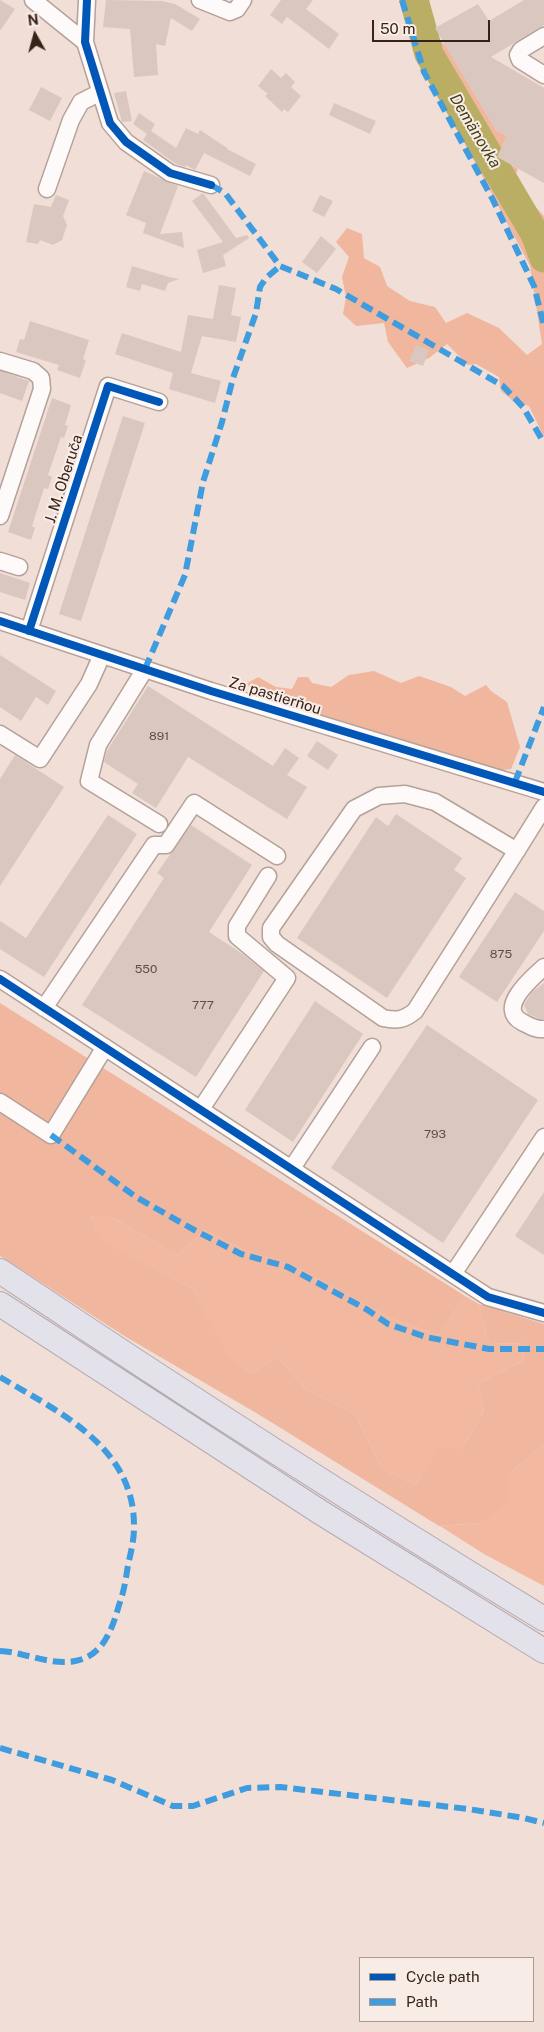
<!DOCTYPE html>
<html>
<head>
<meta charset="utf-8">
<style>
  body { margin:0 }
  #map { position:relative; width:544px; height:2032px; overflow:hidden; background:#f1ded6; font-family:"Public Sans",sans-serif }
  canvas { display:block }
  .legend { position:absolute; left:359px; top:1957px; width:175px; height:65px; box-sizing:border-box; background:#f8ece7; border:1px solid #ab9b95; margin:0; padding:6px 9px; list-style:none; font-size:15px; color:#372219 }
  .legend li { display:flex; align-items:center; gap:10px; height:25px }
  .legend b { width:25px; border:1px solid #ab9b95 }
  .north { position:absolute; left:10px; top:10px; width:50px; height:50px; -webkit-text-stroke:4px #f8ece7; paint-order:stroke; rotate:353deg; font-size:14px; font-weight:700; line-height:20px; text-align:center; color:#372219 }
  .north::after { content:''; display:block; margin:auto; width:18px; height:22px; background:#372219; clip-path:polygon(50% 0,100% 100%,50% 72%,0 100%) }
  .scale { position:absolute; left:372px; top:20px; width:118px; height:22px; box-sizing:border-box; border:2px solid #372219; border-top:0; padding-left:6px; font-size:15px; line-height:18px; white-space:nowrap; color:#372219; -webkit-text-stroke:4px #f8ece7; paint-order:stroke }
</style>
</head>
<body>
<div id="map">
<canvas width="544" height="2032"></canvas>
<ul class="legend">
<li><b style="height:6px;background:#0057b8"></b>Cycle path</li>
<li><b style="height:6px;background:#3e9cdf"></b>Path</li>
</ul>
<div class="north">N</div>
<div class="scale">50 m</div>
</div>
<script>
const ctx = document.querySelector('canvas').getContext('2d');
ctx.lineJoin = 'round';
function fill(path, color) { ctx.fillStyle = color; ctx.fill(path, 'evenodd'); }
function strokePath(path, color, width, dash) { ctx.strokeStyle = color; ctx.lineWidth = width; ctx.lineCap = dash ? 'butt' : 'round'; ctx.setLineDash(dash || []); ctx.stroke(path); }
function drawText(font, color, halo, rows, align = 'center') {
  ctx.font = font + ' "Public Sans",sans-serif'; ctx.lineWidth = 4; ctx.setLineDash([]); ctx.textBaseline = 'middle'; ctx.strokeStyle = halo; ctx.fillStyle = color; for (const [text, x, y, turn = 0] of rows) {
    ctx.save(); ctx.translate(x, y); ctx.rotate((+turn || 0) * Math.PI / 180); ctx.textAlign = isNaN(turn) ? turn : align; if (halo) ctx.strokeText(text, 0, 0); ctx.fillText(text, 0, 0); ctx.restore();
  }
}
fill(new Path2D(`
  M91,1215L110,1216L177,1255L205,1230L242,1249L300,1269L392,1319L439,1335L465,1296L479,1304L489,1344L524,1343L523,1361L478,1384L484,1411L462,1449H440L416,1485L382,1469L355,1414L305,1389L278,1357L251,1373L227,1357L193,1289L99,1240Z
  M544,1444V1586L484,1554L440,1526L480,1523L508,1475Z`), '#f2b9a0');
fill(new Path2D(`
  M430,31L446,46L496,130L507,136L497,157L518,169L513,183L544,216V437L529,406L512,400L501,391L499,377L476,364L468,365L447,344L429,358L407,368L388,342L384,323L356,326L343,314L346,297L342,277L349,257L336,242L347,228L362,234L364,258L380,267L387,286L410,301L435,307L446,323L467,313L499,328L527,355L542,344L530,266L426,70L414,32Z
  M374,671L401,683L419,676L451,687L465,696L486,685L491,691L507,702L520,747L511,769L502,770L272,702L246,684L258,677L276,687L292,689L298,677H308L312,683L331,687L349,675Z
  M0,1003L465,1296L439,1335L392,1319L300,1269L242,1249L205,1230L177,1255L110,1216H91L100,1240L193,1289L228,1357L251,1373L278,1357L305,1389L355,1414L382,1469L416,1485L440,1448L462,1449L484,1411L478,1384L523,1361L524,1343L489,1344L479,1304L544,1324V1444L508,1475L507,1503L480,1523L439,1526L258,1414L126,1337L0,1256Z`), '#f0b69e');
fill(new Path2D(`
  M405,0H424L430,31L414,32Z`), '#baad64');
strokePath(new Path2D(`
  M414,0L429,54L535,234L544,258`), '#baad64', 29);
fill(new Path2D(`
  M0,0L15,9L0,31Z
  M106,0L162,1L175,4L200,19L192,31L171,18L165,46L156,44L158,75L134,77L130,29L103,27Z
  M281,0H313L306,9L339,34L329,49L287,17L282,24L270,15Z
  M524,0H544V25L491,57L544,88V183L497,157L507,136L496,130L435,28L478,4L489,21Z
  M271,69L281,78L286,73L295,82L291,87L301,96L288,112L284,109L282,112L265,96L268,94L258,86Z
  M41,87L62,98L50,121L29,110Z
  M126,91L132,121L122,122L114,93Z
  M334,103L376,121L370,134L329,115Z
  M139,113L155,124L151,131L176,148L186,128L198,134L200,130L227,148V149L256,164L250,176L204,153L195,170L186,165L185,167L176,164L143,140L147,134L133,124Z
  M144,171L178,186L160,234L182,232L184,248L143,233L146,223L126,215Z
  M203,193L236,238L247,235L249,238L223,255L226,266L203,273L197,250L223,242L192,201Z
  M56,195L69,200L63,216L67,225L62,240L53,245L40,240L38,244L26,242L34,204L51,207Z
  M320,195L333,201L324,217L312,211Z
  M321,236L336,249L317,273L302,262Z
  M132,266L169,277L179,279L168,283L165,291L142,284L140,291L126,287Z
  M219,285L236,288L231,315L241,317L236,342L202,336L191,373L221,381L215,403L169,389L173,373L115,354L122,333L181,352L188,315L213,319Z
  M30,321L89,340L83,359L86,360L80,378L57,370L59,365L16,352L20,339L24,340Z
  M416,345L429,350L423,366L409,361Z
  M0,371L29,381L22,401L0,393Z
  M52,398L71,405L65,425L68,426L64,438L61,437L48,475L52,477L48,489L44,488L32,526L35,528L31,540L8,532Z
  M123,416L145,423L81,621L59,614Z
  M0,573L30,583L25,600L0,592Z
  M0,655L56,691L48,705L36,697L21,721L0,707Z
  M148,686L273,766L285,748L299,758L287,775L307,787L287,819L188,757L156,808L132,793L138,784L104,762L107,751Z
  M317,741L338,755L328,770L307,756Z
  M15,755L64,787L0,886V779Z
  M396,814L462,858L454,870L466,878L387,998L297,938L376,817L388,826Z
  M108,815L137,834L44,977L0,949V921L26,938Z
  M191,825L252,865L209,932L244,955L264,971L196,1077L82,1005L164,878L157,873Z
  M515,892L544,911V931L497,1002L459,977Z
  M544,983V1019H540L528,1014L524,1005L532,992Z
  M315,1001L363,1034L293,1142L245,1110Z
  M427,1025L538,1100L443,1243L331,1168Z
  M544,1192V1255L515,1236Z`), '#dac7bf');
const minor = new Path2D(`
  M33,0L85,42
  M87,0L85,42L110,123L126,142L170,173L211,185
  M200,0L230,12L237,9L243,0
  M544,36L521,50L518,55L520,60L544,75
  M47,189L71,120L81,102L99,93
  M0,361L33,371L41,378L42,389L0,516
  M0,561L19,567
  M0,621L211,691L544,792
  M29,631L108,386L159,402
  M145,669L98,745L89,781L159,824
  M0,734L40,759L89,684L102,655
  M517,851L435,802L405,794L379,796L354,809L271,928V937L277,944L383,1018C397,1021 404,1020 415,1011C458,943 502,875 544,807
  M544,967C532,978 496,1008 522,1022C530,1026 536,1030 544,1029
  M0,979L488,1297L544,1313
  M44,1008L154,845H166L194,803L277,856
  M0,1102L51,1135L105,1047
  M201,1109L287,978L237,936V926L268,876
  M292,1168L372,1047
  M453,1274L544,1137`);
const highway = new Path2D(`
  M0,1271C179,1391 360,1507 544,1619
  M0,1304L320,1512L544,1651`);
strokePath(minor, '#b3a19a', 19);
strokePath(highway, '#b4aab1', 26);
strokePath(minor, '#fdfaf9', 16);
strokePath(highway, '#e3e1ea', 24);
strokePath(new Path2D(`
  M402,0L424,72L493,200L534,286L544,326
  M211,185L225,193L280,266L336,289L503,386L523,407L544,443
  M145,669L185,575L203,482L222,422L233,378L256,313L260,287L266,278L280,266
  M515,782L544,707
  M51,1135L136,1197L196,1231L241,1254L288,1267L366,1309L388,1324L426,1337L489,1349H544
  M0,1377C59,1412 135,1447 134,1527C134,1540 131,1552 128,1565C126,1578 124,1592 119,1605C112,1630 103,1656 75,1661C50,1666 25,1652 0,1651
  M0,1748L112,1780L173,1806H193L247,1788L280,1787L468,1809L524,1818L544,1823`), '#3e9cdf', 6, [12, 6]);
strokePath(new Path2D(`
  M87,0L85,42L110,123L126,142L170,173L211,185
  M0,621L211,691L544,792
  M29,631L108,386L159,402
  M0,979L488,1297L544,1313`), '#0057b8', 8);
drawText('12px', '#604c43', null, [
  ["891",159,736],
  ["875",501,954],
  ["550",146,969],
  ["777",203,1005],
  ["793",435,1134]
]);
drawText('15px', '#372219', '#f8ece7', [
  ["J. M. Oberuča",64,479,-72],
  ["Za pastierňou",275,696,17]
]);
drawText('italic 16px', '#433f15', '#f8ece7', [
  ["Demänovka",475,131,59]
]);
</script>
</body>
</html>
